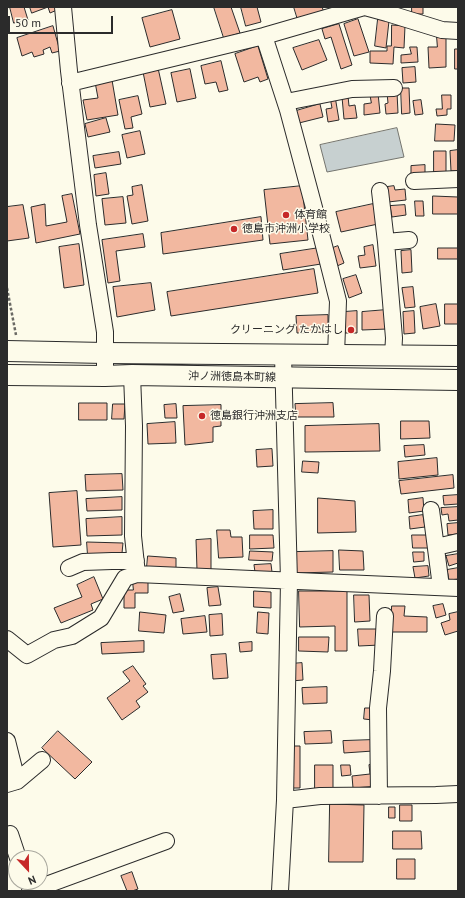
<!DOCTYPE html>
<html>
<head>
<meta charset="utf-8">
<style>
  body { margin:0 }
  #map { position:relative; width:465px; height:898px; overflow:hidden; background:#fdfbea; font-family:"PT Sans",sans-serif }
  canvas { display:block }
  .frame { position:absolute; inset:0; border:8px solid #2b2b2b; pointer-events:none }
  .north { position:absolute; left:8px; top:850px; width:40px; height:40px; box-sizing:border-box; background:#fdfbea; border:1px solid #a9a89e; border-radius:50%; rotate:158deg; font-size:11px; font-weight:700; line-height:16px; text-align:center; color:#2b2b2b }
  .north::after { content:''; display:block; margin:auto; width:14px; height:18px; background:#c62828; clip-path:polygon(50% 0,100% 100%,50% 72%,0 100%) }
  .scale { position:absolute; left:8px; top:16px; width:105px; height:18px; box-sizing:border-box; border:2px solid #2b2b2b; border-top:0; padding-left:5px; font-size:12px; line-height:14px; white-space:nowrap; color:#2b2b2b; -webkit-text-stroke:3px #fdfbea; paint-order:stroke }
</style>
</head>
<body>
<div id="map">
<canvas width="465" height="898"></canvas>
<div class="frame"></div>
<div class="north">N</div>
<div class="scale">50 m</div>
</div>
<script>
const ctx = document.querySelector('canvas').getContext('2d');
ctx.lineJoin = 'round';
function fill(path, color) { ctx.fillStyle = color; ctx.fill(path, 'evenodd'); }
function strokePath(path, color, width, dash) { ctx.strokeStyle = color; ctx.lineWidth = width; ctx.lineCap = dash ? 'butt' : 'round'; ctx.setLineDash(dash || []); ctx.stroke(path); }
function drawText(font, color, halo, rows, align = 'center') {
  ctx.font = font + ' "PT Sans","Noto Sans JP",sans-serif'; ctx.lineWidth = 3; ctx.setLineDash([]); ctx.textBaseline = 'middle'; ctx.strokeStyle = halo; ctx.fillStyle = color; for (const [text, x, y, turn = 0] of rows) {
    ctx.save(); ctx.translate(x, y); ctx.rotate((+turn || 0) * Math.PI / 180); ctx.textAlign = isNaN(turn) ? turn : align; if (halo) ctx.strokeText(text, 0, 0); ctx.fillText(text, 0, 0); ctx.restore();
  }
}
const water = new Path2D(`
  M397,128L404,157L327,172L320,145Z`);
fill(water, '#c7d0d0');
strokePath(water, '#74746e', 1);
const building = new Path2D(`
  M10,7H24L28,20L14,23Z
  M30,7H56L57,10L50,13L48,7L32,13Z
  M214,7H231L240,33L224,38Z
  M241,7H257L261,22L246,26Z
  M294,7H322L324,12L298,20Z
  M412,7H423V14H412Z
  M172,10L180,39L150,47L142,18Z
  M358,19L369,52L354,56L344,24Z
  M378,19L389,21L386,48L375,46Z
  M339,24L352,65L341,69L331,37L325,39L322,29Z
  M392,25L405,26L404,48L394,47L393,64L370,63V51H387V46H391Z
  M53,26L60,51L52,53L50,47L43,50L44,54L34,57L32,52L22,56L17,38Z
  M437,37H446V67L429,68L428,47H437Z
  M319,40L327,60L302,70L293,48Z
  M258,46L268,79L260,82L258,77L244,82L235,54Z
  M410,47H417L418,62L401,63V55L411,54Z
  M455,49H458V69H455Z
  M221,61L228,90L219,92L216,82L205,84L201,66Z
  M415,67L416,82L403,83L402,68Z
  M158,68L166,104L150,107L143,72Z
  M190,69L196,98L177,102L171,73Z
  M112,80L118,115L87,120L83,100L98,98L95,82Z
  M401,88H409L410,113L402,114Z
  M397,92L398,113L386,114L385,104L388,103L387,93Z
  M370,93H378L380,113L364,115V104L371,103Z
  M442,95H451V109H447V115L437,116L436,109H442Z
  M138,96L142,114L131,117L133,128L125,129L119,100Z
  M335,96L339,120L328,122L326,109L332,108L330,97Z
  M348,96L349,106L355,105L357,118L344,119L342,97Z
  M421,100L423,114L415,115L413,101Z
  M320,104L323,117L299,123L296,111Z
  M106,118L110,132L88,137L85,124Z
  M436,124L455,125L454,141H435Z
  M140,131L145,154L127,158L122,135Z
  M458,150V171H451L450,151Z
  M434,151H446V172H434Z
  M119,152L121,164L95,168L93,156Z
  M425,165V174L411,175V166Z
  M106,173L109,194L96,196L94,175Z
  M142,185L148,221L132,224L127,196L133,195L132,187Z
  M302,186L308,240L270,244L264,190Z
  M394,186L395,190L405,189L406,200L388,202L387,187Z
  M72,194L80,234L36,243L31,207L45,204L46,226L67,222L62,196Z
  M433,196L458,197V214H433Z
  M123,197L126,223L105,225L102,199Z
  M415,201H423L424,216H416Z
  M373,204L378,224L341,232L336,212Z
  M23,205L29,238L7,241V207Z
  M405,205L406,215L392,217L390,206Z
  M261,217L263,240L163,254L161,233Z
  M143,234L145,247L116,251L120,281L108,283L102,240Z
  M79,244L84,285L64,288L59,247Z
  M373,245L376,266L360,268L358,256L365,255L364,247Z
  M338,246L344,263L337,266L330,249Z
  M319,248L321,264L283,270L280,254Z
  M438,248H458V259H438Z
  M411,250L412,272L402,273L401,251Z
  M314,269L318,293L171,316L167,292Z
  M356,275L362,293L349,298L343,279Z
  M151,283L155,310L117,317L113,287Z
  M413,287L415,307L405,308L402,288Z
  M436,304L440,326L423,329L420,307Z
  M445,304H458V324H445Z
  M386,310L387,329L362,330V312Z
  M357,311V333H345L344,312Z
  M414,311L415,333L404,334L403,312Z
  M328,315V332L297,333L296,316Z
  M79,403H107V420H79Z
  M333,403L334,417H296L295,404Z
  M113,404H125L124,419H112Z
  M176,404L177,418H165L164,405Z
  M221,405V426L213,427V442L185,445L183,406Z
  M401,421H429L430,438L401,439Z
  M175,422L176,443L148,444L147,424Z
  M379,424L380,451L305,452V426Z
  M424,445L425,455L405,457L404,446Z
  M272,449L273,466L257,467L256,450Z
  M437,458L438,475L399,479L398,462Z
  M303,461L319,462L318,473L302,472Z
  M122,474L123,490L86,491L85,475Z
  M453,475L454,488L401,494L399,481Z
  M77,491L81,545L53,547L49,493Z
  M458,495V504L444,505L443,496Z
  M122,497V510L87,511L86,499Z
  M318,498L355,501L356,532L318,533Z
  M423,498L424,511L409,513L408,500Z
  M458,507V520L449,521L448,514L442,515L441,508Z
  M273,510V529H254L253,511Z
  M423,515L425,527L410,529L409,517Z
  M122,517V535L87,536L86,519Z
  M458,523V534L448,535L447,524Z
  M217,530H230L231,537H242L243,557L219,558Z
  M250,535H273L274,548L250,549Z
  M412,535H428V548H413Z
  M211,539V570H197L196,540Z
  M87,542L123,543L122,553L88,556Z
  M339,550L363,551L364,570H340Z
  M250,551L273,552L272,561L249,560Z
  M333,551V572L296,573V552Z
  M413,552H424V561L414,562Z
  M458,554V563L449,566L446,556Z
  M148,556L176,558V569L147,567Z
  M271,564L272,572H255L254,565Z
  M428,566L429,576L415,578L413,567Z
  M458,568V579L449,580L447,570Z
  M94,577L103,599L91,604L93,610L61,623L54,608L82,597L77,585Z
  M133,582H148V593H135V608H124V590H133Z
  M218,587L221,605L209,606L207,588Z
  M254,591L271,592V608L254,607Z
  M299,591H347V651H335V626L300,627Z
  M180,594L184,611L173,613L169,597Z
  M354,595H369L370,621L355,622Z
  M443,604L446,615L436,618L433,606Z
  M392,606H405L404,616L427,617V632H391Z
  M140,612L166,615L164,633L139,631Z
  M258,612L269,613L268,634L257,633Z
  M458,612V631L445,635L441,623L450,620L449,614Z
  M222,614L223,635L210,636L209,615Z
  M205,616L207,632L183,634L181,619Z
  M358,629H379L380,645L359,646Z
  M299,637H329L328,652L299,651Z
  M144,641V652L102,654L101,643Z
  M252,642V651L240,652L239,643Z
  M226,654L228,678L213,679L211,655Z
  M302,663L303,680L291,681L290,664Z
  M133,666L146,684L143,686L148,692L136,701L140,707L122,720L107,698L130,681L123,672Z
  M327,687V703L303,704L302,688Z
  M365,708H375L373,720L364,719Z
  M58,731L92,762L75,779L42,748Z
  M331,731L332,743L305,744L304,732Z
  M372,740L373,751L344,753L343,741Z
  M286,746H300V788H287Z
  M375,764L378,786L353,788L352,776L370,774L369,765Z
  M315,765H333V790H315Z
  M341,765H350L351,775L342,776Z
  M330,804L364,805L363,862H329Z
  M400,805H412V821H400Z
  M389,807H395V818H389Z
  M393,831H421L422,849H393Z
  M397,859H415V879H397Z
  M132,872L138,889L132,891H127L121,876Z`);
fill(building, '#f2b8a0');
strokePath(building, '#2b2b2b', 1);
const minor = new Path2D(`
  M63,7L69,71L88,225L105,332V376
  M365,7L387,13L442,30L458,31
  M70,83L264,36
  M286,102L352,89L394,88
  M414,181L458,179
  M380,191L386,242L394,338L393,356
  M386,242L409,240
  M336,355L338,301L320,230L288,110L264,36L364,7
  M132,375L134,426L133,536L137,574L458,588
  M431,510L441,587
  M436,547L458,542
  M69,568L83,562L112,561H136
  M7,639L27,655L54,640L72,636L101,618L125,578L137,574
  M7,741L17,781
  M7,784L17,781L42,760
  M379,796L378,708L382,671L385,616
  M285,800L320,796L436,795L458,794
  M10,834L18,858
  M30,891L166,841
  M280,891L285,800L289,581L283,355`);
const major = new Path2D(`
  M7,351L105,353L458,356
  M7,375L105,376L132,375L458,380`);
strokePath(minor, '#2b2b2b', 18);
strokePath(major, '#2b2b2b', 22);
strokePath(new Path2D(`
  M7,288L16,335`), '#6a6964', 2.5, [3, 2]);
strokePath(minor, '#fdfbea', 16);
strokePath(major, '#fdfbea', 20);
for (const [x, y, r, color] of [
  [286,215,4,"#c62828"],
  [234,229,4,"#c62828"],
  [351,330,4,"#c62828"],
  [202,416,4,"#c62828"]
]) { const dot = new Path2D(); dot.arc(x, y, r, 0, 2 * Math.PI); ctx.fillStyle = color; ctx.fill(dot); strokePath(dot, '#fdfbea', 1.5); }
drawText('11px', '#2b2b2b', '#fdfbea', [
  ["体育館",294,215],
  ["徳島市沖洲小学校",242,229],
  ["クリーニング たかはし",343,330,"right"],
  ["徳島銀行沖洲支店",210,416]
], 'left');
drawText('11px', '#2b2b2b', '#fdfbea', [
  ["沖ノ洲徳島本町線",232,377,1]
]);
</script>
</body>
</html>
